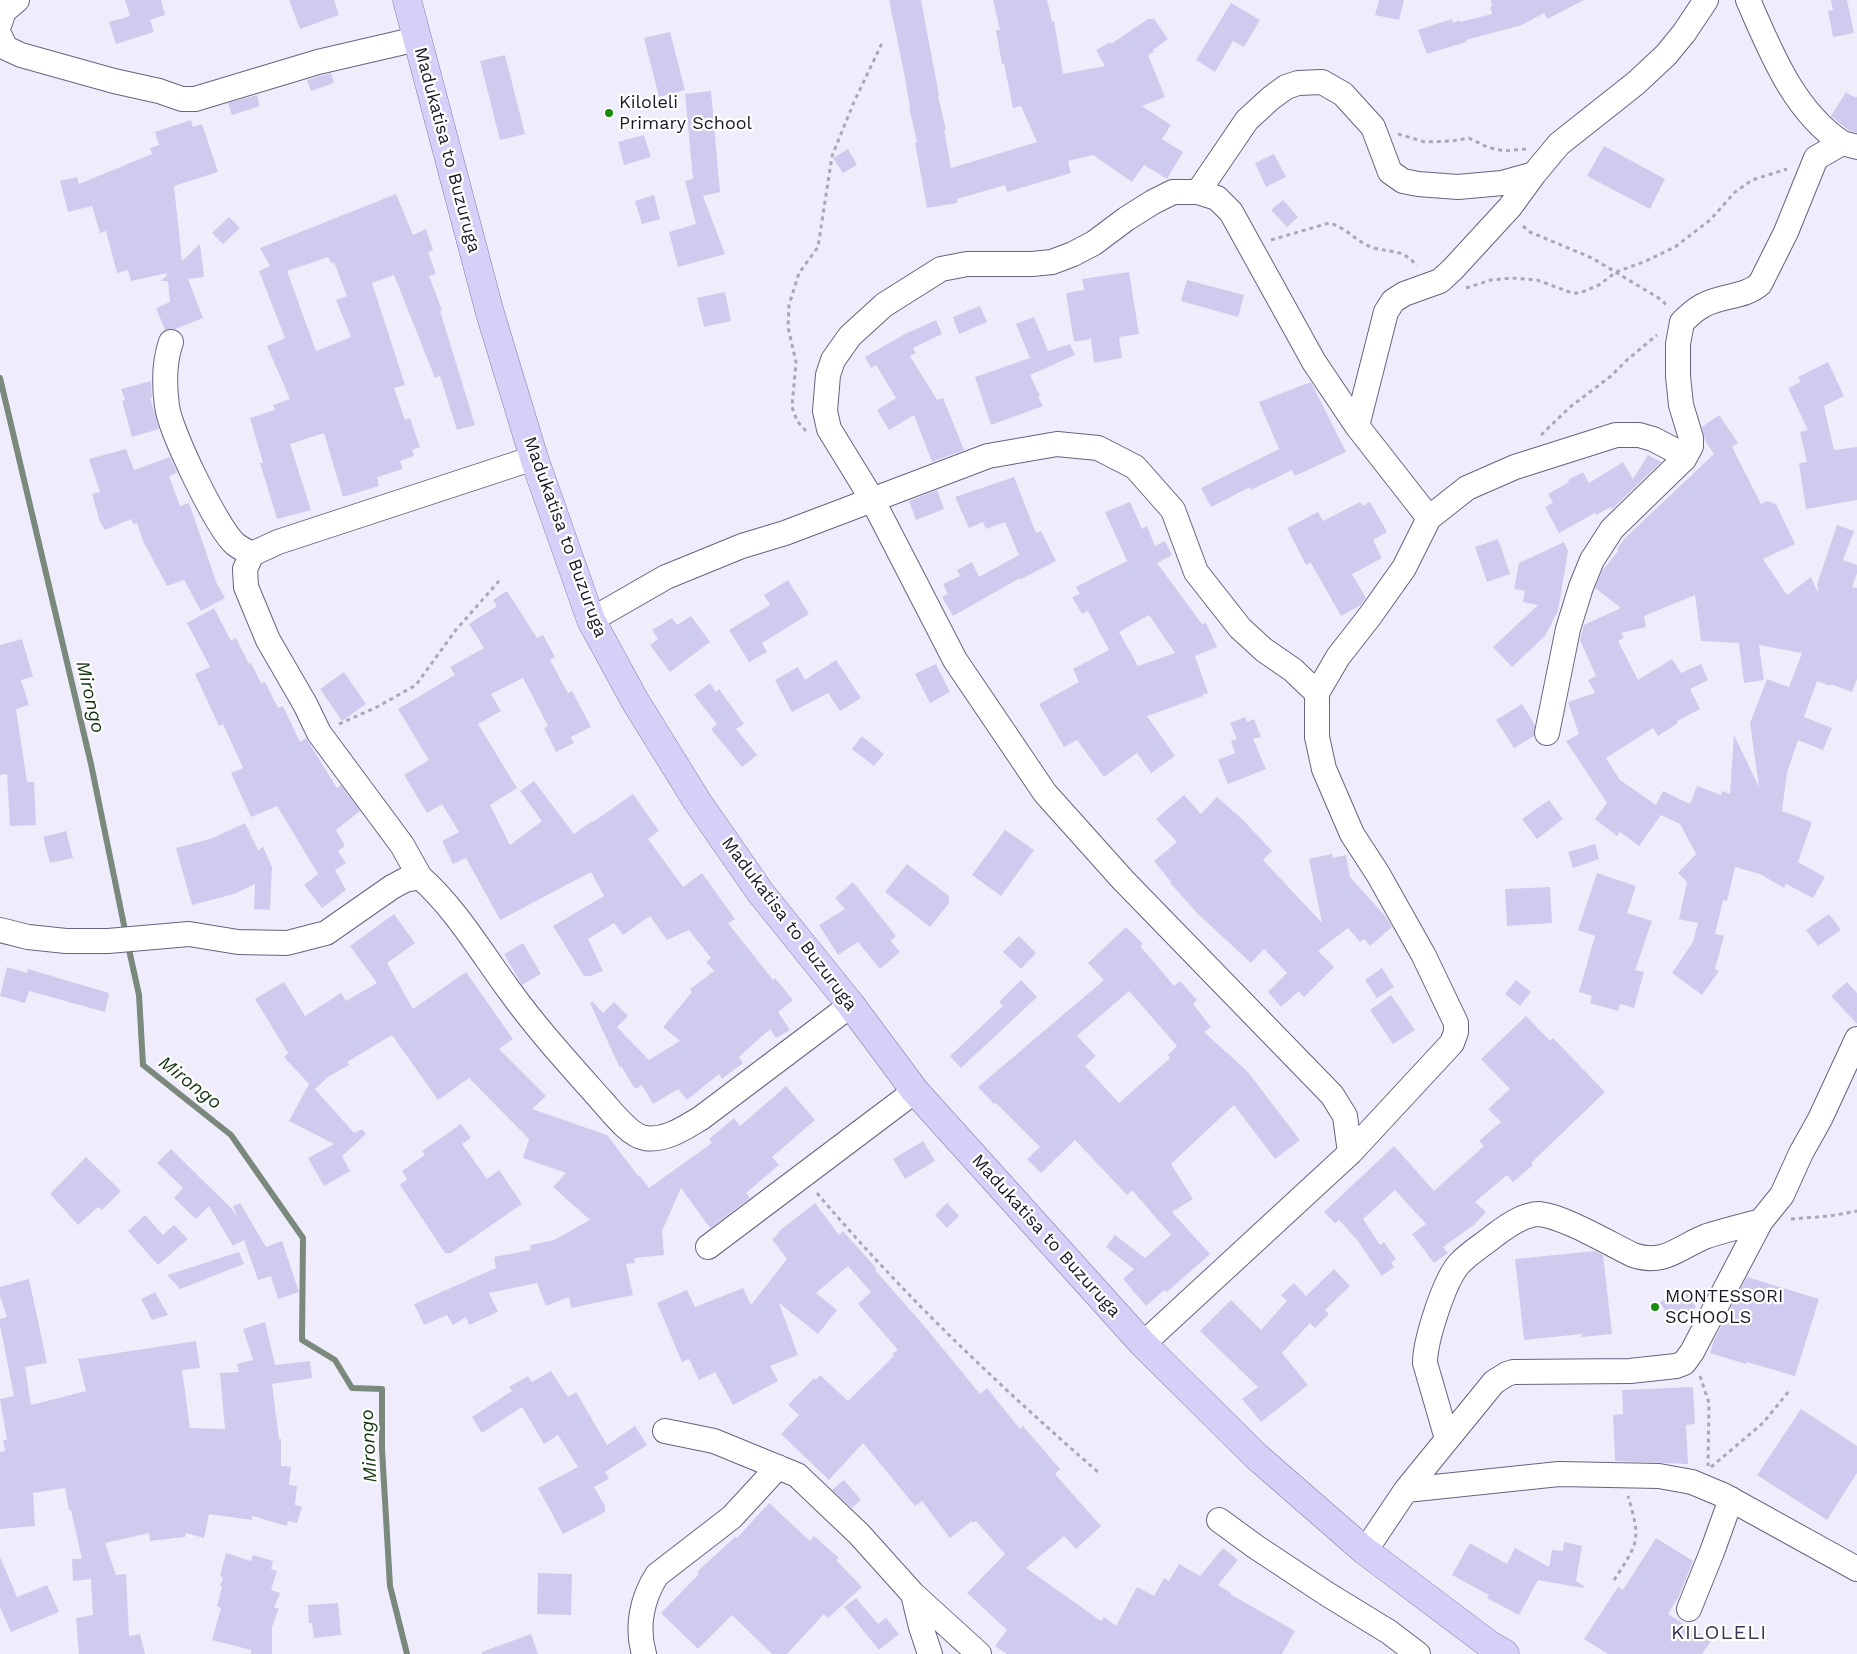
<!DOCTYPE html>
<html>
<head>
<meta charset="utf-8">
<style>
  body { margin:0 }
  canvas { display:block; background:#efedfc }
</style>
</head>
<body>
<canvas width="1857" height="1654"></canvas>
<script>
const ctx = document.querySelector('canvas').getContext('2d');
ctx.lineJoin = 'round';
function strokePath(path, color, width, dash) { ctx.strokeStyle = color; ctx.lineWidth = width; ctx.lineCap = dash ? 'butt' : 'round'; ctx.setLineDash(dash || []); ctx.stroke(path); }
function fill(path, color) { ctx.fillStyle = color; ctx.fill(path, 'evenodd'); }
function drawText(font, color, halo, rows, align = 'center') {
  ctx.font = font + ' "Work Sans",sans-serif'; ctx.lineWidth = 4.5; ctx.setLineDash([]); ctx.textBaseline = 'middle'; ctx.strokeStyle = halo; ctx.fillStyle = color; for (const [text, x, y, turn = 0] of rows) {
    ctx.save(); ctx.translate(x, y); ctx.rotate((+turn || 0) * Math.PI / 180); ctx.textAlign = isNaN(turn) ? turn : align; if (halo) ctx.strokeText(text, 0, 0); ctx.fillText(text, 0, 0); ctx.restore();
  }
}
strokePath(new Path2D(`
  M0,378L91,764L126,935
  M128,945L139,995L143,1065L231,1135L303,1238L302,1340L335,1360L352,1388L382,1389V1449L390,1586L407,1654`), '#7a897b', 6);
fill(new Path2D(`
  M125,0H161L165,15L150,20L154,32L116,44L109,22L130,16Z
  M289,0H334L339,15L300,29Z
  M889,0H921L939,95L938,96L946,130H944L951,168L1037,142L1021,106L1013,108L1004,64H1002L996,30H1000L993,0H1047L1052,21H1054L1063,74L1105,66L1096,50L1110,42L1111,44L1148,19H1154L1168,39L1153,50L1154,52L1148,55L1165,97L1142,106L1171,125L1162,139L1183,152L1167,179L1144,165L1132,182L1093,155L1068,161L1071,173L1007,192L1005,185L957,199V203L927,208L915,143L917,142L909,107H910L903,68Z
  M1379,0H1404L1399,20L1375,15Z
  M1491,0H1584L1547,19L1544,13L1522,25L1466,40V42L1427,54L1418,30L1452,19L1453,23L1459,20L1460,22L1492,14L1490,7L1492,6Z
  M1831,0H1847L1854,33L1833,37L1828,11L1833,10Z
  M1231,3L1260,20L1244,47L1233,41L1215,72L1196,60Z
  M670,32L685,90L659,97L644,38Z
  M505,55L525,134L500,140L480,61Z
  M331,73L334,83L311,91L307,80Z
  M711,91L720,192L703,196L725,254L678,267L669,232L696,224L685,181L693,179L685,94Z
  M1846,92L1856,98L1857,96V133L1848,130L1831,116Z
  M257,95L260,106L232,115L228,103Z
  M191,120L193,127L202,124L218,172L174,186L182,261L200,244L204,277L188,279L203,318L175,329L165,330L156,308L170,302L168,281H161L167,275V273L131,281L128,270L117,273L106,231L100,233L92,206L68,212L60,181L77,177L79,184L152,154L150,148L159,145L155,132Z
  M644,135L651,157L624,165L618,142Z
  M1604,146L1665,179L1650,209L1587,176Z
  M848,149L857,165L843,173L833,158Z
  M1274,154L1286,177L1266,187L1255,163Z
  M396,194L413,235L426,229L433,250L428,252L436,274L429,276L442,310L440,311L475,425L457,430L440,376L435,378L394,275L372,283L405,385L394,388L405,420L410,418L420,447L412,450L414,456L400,461L403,469L377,477L379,486L343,497L324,433L290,444L311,510L277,519L260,463H263L250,418L275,410L273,405L290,399L267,346L285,338L259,271L270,266L260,248ZM328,257L331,263L334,262L347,296L336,300L351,337L316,351L287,271Z
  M654,195L660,219L642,224L635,201Z
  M1283,200L1298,217L1287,227L1271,210Z
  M229,217L240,228L223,244L212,233Z
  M1129,272L1139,334L1119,337L1122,358L1094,363L1091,339L1074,342L1066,293L1084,290L1082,279Z
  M1187,280L1244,295L1238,317L1181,301Z
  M725,292L731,321L704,327L697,298Z
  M980,306L987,322L959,334L953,317Z
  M1034,317L1048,351L1070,344L1075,355L1030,375L1040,396L1038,397L1043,406L991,425L975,377L1030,358L1016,324Z
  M936,320L942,334L913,348L916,353L910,356L937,400L943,398L964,450L932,462L914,415L889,430L877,410L896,398L876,365L871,368L865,357L905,334Z
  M1828,362L1844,396L1824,406L1834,450L1857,447V500L1806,509L1799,463L1807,462L1800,432L1808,430L1788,388L1801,382L1798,377Z
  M151,381L152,398H150L159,429L132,437L122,401L125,400L121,389Z
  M1311,382L1346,452L1295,476L1292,470L1251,490L1250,487L1211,507L1201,488L1279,449L1259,402Z
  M1719,415L1738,443L1732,447L1761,504L1767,501L1776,504L1795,544L1763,559L1787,595L1811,577L1818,593L1817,584L1837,525L1854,531L1843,560L1857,565V573L1852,587L1857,588V679L1852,692L1831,684L1830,686L1817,681L1804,717L1832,728L1823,750L1798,740L1787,773L1782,811L1812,822L1798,862L1825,877L1813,898L1786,884L1784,888L1760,874L1735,867L1727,901L1723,900L1715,934L1724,936L1715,969L1719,971L1702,995L1672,973L1693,942L1698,923L1679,919L1687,882L1678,873L1696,854L1680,824L1661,815L1639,846L1620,832L1617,836L1595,819L1607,803L1566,741L1579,734L1568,702L1595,693L1588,680L1596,676L1580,640L1584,625L1621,608L1595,588L1602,571L1619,550L1617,549L1625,538L1714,454L1705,441L1702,427ZM1695,595L1701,641L1739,643L1744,683L1764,680L1759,645L1802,653L1789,687L1767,679L1750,723L1759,787L1734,735L1730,794L1722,791L1721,795L1697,786L1690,804L1663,791L1656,805L1620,780L1606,758L1653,728L1658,736L1678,723L1677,721L1700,709L1690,689L1708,680L1701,664L1681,673L1672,659L1638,680L1618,641L1624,638L1621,633L1646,627L1644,616Z
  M126,449L134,470L170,457L177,473L169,476L180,506L189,503L217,584L225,598L201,611L184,580L167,586L143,541L137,523L134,524L131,519L105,530L100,522L92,494L100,492L89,459Z
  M1648,455L1661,462L1612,509L1611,507L1596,515L1595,513L1559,533L1545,507L1553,503L1548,494L1569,482L1568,480L1583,472L1589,483L1623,462L1633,479Z
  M1014,477L1036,533L1041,531L1056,561L1021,579L1020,578L953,616L942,597L948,594L943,584L960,576L957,570L972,562L979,577L1019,555L1005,522L986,529L983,522L969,528L955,497Z
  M937,490L944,509L916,520L909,501Z
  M1130,502L1142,529L1147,526L1155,546L1165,541L1172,555L1157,563L1202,624L1206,623L1217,647L1195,656L1208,693L1202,695L1203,696L1147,716L1175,756L1151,773L1137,753L1104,777L1077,740L1064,747L1039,704L1079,682L1073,669L1109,650L1088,611L1082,614L1072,597L1080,594L1076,587L1127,561L1105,512ZM1149,615L1175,653L1138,666L1119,632Z
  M1360,502L1363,506L1370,502L1387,532L1373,540L1382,558L1352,574L1366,598L1361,605L1341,616L1311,563L1306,565L1287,528L1318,512L1323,521Z
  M1498,539L1510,574L1487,582L1475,547Z
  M1564,542L1568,551L1558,611L1545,636L1512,667L1493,647L1538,605L1523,602L1525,591L1514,589L1519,563Z
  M788,580L809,614L762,643L767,652L749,662L729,630L770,605L764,595Z
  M507,591L537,638L543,635L555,657L550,660L568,693L572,691L591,727L571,737L574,743L556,752L544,728L548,726L523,678L491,694L501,711L478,724L517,788L490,805L510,845L542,821L520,791L534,781L574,834L592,821L593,822L633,794L659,831L648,839L683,887L702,873L735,919L728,923L773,980L775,978L793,1000L778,1012L790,1030L776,1038L770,1029L739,1057L743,1063L722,1079L719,1074L687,1100L678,1089L653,1104L642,1085L635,1089L621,1066L620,1068L590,1003L592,1001L603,1013L614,1002L628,1016L617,1027L649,1060L680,1041L663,1027L692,992L690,989L714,971L706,962L711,958L689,930L667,940L650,916L623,935L614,923L588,939L603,971L590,976H584L553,926L604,896L591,872L500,920L466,858L453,864L442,841L459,832L442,804L427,813L404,775L429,760L398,709L455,675L450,667L484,648L469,624L497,606L493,600Z
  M214,608L231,641L236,638L249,664L251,663L261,683L265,682L278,708L283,706L300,742L306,738L337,788L341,785L360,811L336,830L345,846L338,851L346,863L335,870L346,890L322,908L304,885L318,874L277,806L251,817L231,773L243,768L223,724L219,726L195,674L210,667L187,623Z
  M691,616L710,642L670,672L650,645L658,639L652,630L672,618L677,625Z
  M22,639L33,677L21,680L29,705L16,709L27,782H34L36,825L10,826L7,774L0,775V645Z
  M836,660L861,698L840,711L828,693L792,712L775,680L798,667L805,680Z
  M936,664L950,692L930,703L915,674Z
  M344,672L366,704L342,721L320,689Z
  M710,683L716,692L719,689L744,724L736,729L757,755L742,767L711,729L717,724L694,695Z
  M1522,704L1535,725L1534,736L1514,748L1496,720Z
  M1245,717L1247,722L1254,719L1261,737L1253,739L1266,769L1228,784L1218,760L1235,753L1231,741L1237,739L1230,723Z
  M862,736L884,754L874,766L852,749Z
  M1184,795L1201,814L1217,797L1243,820L1272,851L1263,860L1322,923L1309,859L1332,854L1333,858L1346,855L1350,877L1386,917L1392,927L1370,946L1364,939L1360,942L1348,928L1318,951L1334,967L1304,997L1299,991L1281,1007L1268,992L1287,973L1264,949L1251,963L1198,914L1170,883L1171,882L1154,861L1177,842L1156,819Z
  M1549,800L1563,819L1537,839L1522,819Z
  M245,823L258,850L263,847L272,867L270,910L254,909L255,884L234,894L192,905L176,848L213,838Z
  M1005,830L1034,850L1001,896L972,875Z
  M66,831L73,858L50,863L43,837Z
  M1595,844L1599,859L1573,868L1568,852Z
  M907,864L949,896V903L930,927L885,892Z
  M1597,873L1636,886L1627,913L1652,921L1635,970L1644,972L1634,1008L1620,1004L1618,1011L1590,1003L1592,996L1579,992L1595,936L1578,930Z
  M853,882L896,936L891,941L900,952L880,969L858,942L838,955L819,925L845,909L835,898Z
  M1550,887L1552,923L1507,926L1505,889Z
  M394,914L415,943L387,963L413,1009L466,972L513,1039L499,1049L546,1096L532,1109L607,1135L639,1177L640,1176L649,1188L712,1143L709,1139L734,1118L740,1126L786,1086L815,1120L772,1157L779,1165L746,1193L750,1198L710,1228L681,1188L662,1231L664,1255L634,1258L635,1263L626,1264L633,1295L571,1308L569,1297L546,1306L537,1283L489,1293L498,1312L469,1325L466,1317L453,1325L447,1315L424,1325L414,1304L496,1268L494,1257L531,1250L530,1245L554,1240L590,1220L553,1187L566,1173L523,1158L529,1139L469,1078L438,1100L392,1035L347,1062L349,1065L328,1077L315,1089L354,1133L362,1129L366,1134L342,1156L350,1171L324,1186L308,1158L334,1144L289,1121L309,1084L284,1057L288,1053L255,999L284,982L305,1016L341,993L346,1001L377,983L350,946Z
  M1829,914L1841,930L1818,946L1806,930Z
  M1126,927L1143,944L1140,946L1174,986L1180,981L1197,1000L1193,1004L1211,1027L1204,1032L1247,1071L1300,1140L1275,1159L1234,1105L1171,1164L1193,1199L1172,1212L1210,1254L1167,1292L1164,1290L1146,1306L1123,1279L1134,1269L1106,1247L1115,1235L1145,1258L1171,1235L1132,1190L1127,1195L1075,1140L1041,1173L1027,1159L1040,1147L996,1103L994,1104L978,1087L1104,980L1088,963ZM1129,991L1177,1046L1168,1055L1170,1058L1119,1103L1085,1066L1096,1056L1077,1036Z
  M1019,936L1036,953L1021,969L1003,952Z
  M523,943L541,974L522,985L504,954Z
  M7,967L27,973L28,969L109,993L105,1012L29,991L25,1003L0,996Z
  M1382,968L1394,987L1377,998L1365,980Z
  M1021,980L1037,997L961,1068L950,1056L1003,1006L999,1002Z
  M1516,980L1531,992L1520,1006L1505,994Z
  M1847,982L1857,993V1024L1831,996Z
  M1391,995L1415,1030L1393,1044L1370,1010Z
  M1526,1016L1550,1041L1553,1038L1605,1092L1531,1163L1533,1165L1513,1182L1507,1175L1475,1202L1486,1212L1475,1224L1443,1247L1448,1253L1434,1263L1412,1234L1426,1224L1395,1190L1363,1219L1380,1245L1384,1242L1396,1259L1391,1263L1394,1267L1382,1276L1357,1240L1339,1220L1335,1223L1324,1212L1394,1146L1434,1191L1484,1146L1479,1141L1501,1122L1488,1109L1510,1089L1481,1059Z
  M461,1124L471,1138L462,1144L487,1179L499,1170L522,1204L451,1253H445L400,1185L407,1179L402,1171L425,1155L422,1151Z
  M923,1141L935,1161L905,1179L893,1159Z
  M171,1149L232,1209L237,1217L233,1206L240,1203L266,1247L282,1241L299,1292L278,1299L271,1276L258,1280L244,1240L233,1246L209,1206L196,1219L174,1198L183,1188L157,1163Z
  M86,1157L121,1191L102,1210L98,1207L78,1225L50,1194Z
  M815,1203L839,1235L843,1231L877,1269L875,1270L925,1327L980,1394L987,1388L1020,1429L1023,1426L1060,1469L1055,1474L1101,1526L1076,1549L1064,1536L1026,1568L1101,1621L1104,1617L1116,1626L1137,1587L1154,1596L1164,1578L1169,1581L1179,1564L1200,1576L1223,1548L1238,1560L1218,1585L1231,1593L1230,1594L1295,1631L1282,1654H1007L995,1646L1007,1630L967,1593L1005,1554L976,1521L973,1523L972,1521L950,1538L922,1501L915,1506L863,1443L829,1480L781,1434L799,1415L788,1405L814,1378L816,1380L820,1375L848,1401L894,1356L892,1354L898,1350L858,1304L871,1292L848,1266L816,1293L837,1310L818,1334L779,1303L798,1355L770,1366L778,1381L733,1405L715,1372L699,1380L689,1359L682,1362L657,1303L687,1290L695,1307L743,1288L751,1305L787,1259L772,1239L779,1233L778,1232Z
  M947,1203L959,1216L947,1228L935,1215Z
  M145,1215L163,1235L174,1225L188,1239L158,1265L128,1231Z
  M1595,1251L1603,1255L1612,1334L1582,1337V1334L1524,1340L1515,1259Z
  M239,1252L244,1264L180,1289L167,1275Z
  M1334,1269L1350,1286L1325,1310L1329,1314L1315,1328L1310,1323L1282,1353L1308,1385L1261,1422L1242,1399L1258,1387L1200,1331L1231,1300L1261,1330L1287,1301L1281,1295L1294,1283L1306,1296Z
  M1747,1277L1819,1299L1795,1376L1747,1362L1746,1364L1710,1353L1714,1340Z
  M29,1279L47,1363L25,1367L31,1405L86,1391L78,1359L196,1341L200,1368L182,1370L190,1428L225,1429L220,1373L239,1372L237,1364L253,1360L243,1329L265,1322L275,1365L310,1361L312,1378L272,1384L279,1439H281V1466L291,1467L289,1485L297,1486L295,1505L302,1507L297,1523L288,1521L287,1526L252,1516V1520L209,1514L204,1538L186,1533L185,1537L150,1541L149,1533L105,1543L116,1575L126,1574L129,1636L140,1634L145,1654H79L76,1618L93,1615L91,1579L73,1581L72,1559H82L71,1510H69L65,1488L33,1493L35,1526L0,1529V1452L5,1451L3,1440H7L0,1399L14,1396L0,1325V1319L7,1317L0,1296V1287Z
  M1684,1288L1696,1307L1672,1322L1660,1302Z
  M155,1292L168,1315L152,1320L141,1299Z
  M551,1371L568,1397L576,1392L607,1445L635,1426L647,1445L605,1472L609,1479L594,1487L605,1506V1512L563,1534L538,1488L578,1467L558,1435L544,1444L522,1407L482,1433L472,1417L512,1391L509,1387L528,1376L532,1382Z
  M1693,1387L1695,1424L1686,1425L1688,1464L1615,1461L1613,1415L1623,1414L1622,1390Z
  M1801,1409L1857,1446V1473L1827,1520L1757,1475Z
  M844,1480L861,1500L852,1508L832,1490Z
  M769,1503L810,1541L814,1536L839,1558L836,1560L862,1587L828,1618L824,1614L787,1654H772L732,1615L698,1649L661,1613L699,1574L697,1572L735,1537L737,1538Z
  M1656,1538L1693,1561L1679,1596L1668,1614L1711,1641L1702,1654H1608L1584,1639L1618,1587L1623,1590Z
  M1564,1542L1582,1546L1576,1581L1584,1586L1583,1588L1538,1580L1519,1615L1487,1598L1489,1595L1452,1575L1470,1543L1507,1564L1515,1548L1549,1567L1552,1550L1563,1551Z
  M226,1553L251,1561L253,1555L273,1561L271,1569L277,1571L271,1590L280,1593L274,1608H279L272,1627V1654H251V1650L212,1640L221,1608L217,1606L222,1587L220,1586L223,1578L220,1576Z
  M0,1557L17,1597L47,1585L59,1612L11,1632L0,1607Z
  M538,1573L572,1574L571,1615L537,1614Z
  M856,1598L878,1624L886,1618L899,1634L879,1650L844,1607Z
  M338,1603L341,1635L314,1638L312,1623H309L308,1605Z
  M531,1634L538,1654H482V1652Z`), '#cfcbef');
const minor = new Path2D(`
  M1748,0C1771,52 1793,110 1842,143
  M0,23L4,11L17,0
  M0,36L6,48L21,55L114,81L159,91L182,99H195L318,62L417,39
  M1198,192L1247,120L1271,98L1286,87L1298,83L1322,82L1343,94L1373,127L1390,172L1403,181L1418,184L1458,187L1502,183L1534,174
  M171,342C164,362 164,384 167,406C170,431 217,528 235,544C240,548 246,551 252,554
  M1357,426L1386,312L1393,301L1404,294L1440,281L1453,269L1510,207L1534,174L1559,144L1636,83L1666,55L1684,33L1706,0
  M591,620L666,577L742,546L785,533L988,456L1057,444L1098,448L1135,467L1173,510L1196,572L1240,628L1264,650L1293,670L1317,693
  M1547,733L1568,629L1581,587L1592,560L1612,529L1684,459L1691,446V438L1681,405L1678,376V344L1682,322C1689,316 1695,309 1704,305C1722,295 1744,298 1760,284L1786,232L1816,158L1842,143L1857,147
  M420,877L402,845L319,733L305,704L268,640L246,587L245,569L252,554L278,542L534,458
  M0,930L28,937L66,941H108L189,934L238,942L287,943L326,933L392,887L405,880L420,877C456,909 481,952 509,990C537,1029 570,1065 602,1101C612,1112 630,1136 645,1138C666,1141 684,1128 701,1118L851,1005
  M1350,1153L1345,1116L1332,1095L1123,880L1045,793L955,660L872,499L829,429L825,411L828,375L833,360L850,336L884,305L941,269L967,264H1032L1052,262L1073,254L1094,243L1126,219L1153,202L1173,192H1198L1217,198L1231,212L1314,362L1357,426L1429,518
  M708,1247L915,1091
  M1143,1344L1350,1153L1452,1043L1456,1032V1023L1424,956L1378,874L1352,834L1324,769L1317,737V693L1338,657L1370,616L1404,568L1429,518L1467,488L1515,467L1616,435H1639L1653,439L1676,451L1684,459
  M665,1431L714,1441L797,1475L859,1534L913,1594L979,1654
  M1447,1439L1425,1363C1425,1341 1444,1281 1459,1264C1470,1252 1483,1245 1495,1235C1507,1226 1524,1214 1539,1214C1563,1216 1610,1244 1633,1255C1665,1266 1680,1246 1707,1236C1725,1230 1743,1226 1761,1221
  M1406,1490L1559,1474L1659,1476L1692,1482L1723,1495L1857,1569
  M1219,1520L1256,1547L1327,1594L1389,1632L1418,1654
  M1365,1551L1406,1490L1494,1382L1507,1374L1513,1372L1630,1371L1676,1366L1684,1363L1692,1352L1761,1221L1782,1195L1801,1153L1820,1119L1857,1039
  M913,1594L921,1627L930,1654
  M1689,1609L1712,1552L1731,1499
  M644,1654C636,1627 642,1598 657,1575L732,1517L778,1467`);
const major = new Path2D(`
  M407,0L490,313L534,458L591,620L635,701L697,801L760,892L851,1005L915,1091L1143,1344L1256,1456L1365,1551L1490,1645L1505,1654`);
strokePath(minor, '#676382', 26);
strokePath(major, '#827cac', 29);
strokePath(new Path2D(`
  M1398,134L1425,142L1452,141L1469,138L1487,147L1504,151L1526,149
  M1523,226L1530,232L1592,258L1662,300L1667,306
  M1271,240L1329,223C1346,227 1357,243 1374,248C1393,253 1403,249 1417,266
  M1466,288L1491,280L1512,278L1537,280L1572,293H1580L1599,285L1616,272L1646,261L1675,247L1710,220L1735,192L1752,180L1787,169
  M806,431L797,421L792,407L796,362L788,327L789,305L799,273L818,247L832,156L854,102L883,41
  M1541,435L1570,407L1611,376L1627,360L1657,335
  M339,724L377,707L416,685L455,631L499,581
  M817,1193C902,1294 998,1385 1098,1472
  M1791,1219L1830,1216L1857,1211
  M1700,1376L1709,1403L1708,1466
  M1711,1467L1763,1423L1789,1391
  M1614,1580C1639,1542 1641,1540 1628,1496`), '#aaa8b6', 3, [4, 4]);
strokePath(minor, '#fff', 24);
strokePath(major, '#d6d0f9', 28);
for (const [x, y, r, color] of [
  [609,113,5,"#1b8b0f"],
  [1655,1307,5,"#1b8b0f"]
]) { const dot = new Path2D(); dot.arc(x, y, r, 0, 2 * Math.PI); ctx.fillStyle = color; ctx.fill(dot); strokePath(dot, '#fff', 2); }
drawText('18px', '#1a1925', '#fff', [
  ["Kiloleli",619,103],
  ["Primary School",619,124],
  ["MONTESSORI",1665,1297],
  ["SCHOOLS",1665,1318]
], 'left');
drawText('18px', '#1a1925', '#fff', [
  ["Madukatisa to Buzuruga",447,150,75],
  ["Madukatisa to Buzuruga",565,537,70],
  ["Madukatisa to Buzuruga",789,924,53],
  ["Madukatisa to Buzuruga",1046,1236,48]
]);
drawText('italic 19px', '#12340f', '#fff', [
  ["Mirongo",90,697,77],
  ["Mirongo",190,1083,38],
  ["Mirongo",369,1446,-93]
]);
ctx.letterSpacing = '1px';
drawText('20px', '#3a3652', '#fff', [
  ["KILOLELI",1719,1633]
]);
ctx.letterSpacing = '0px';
</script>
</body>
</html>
